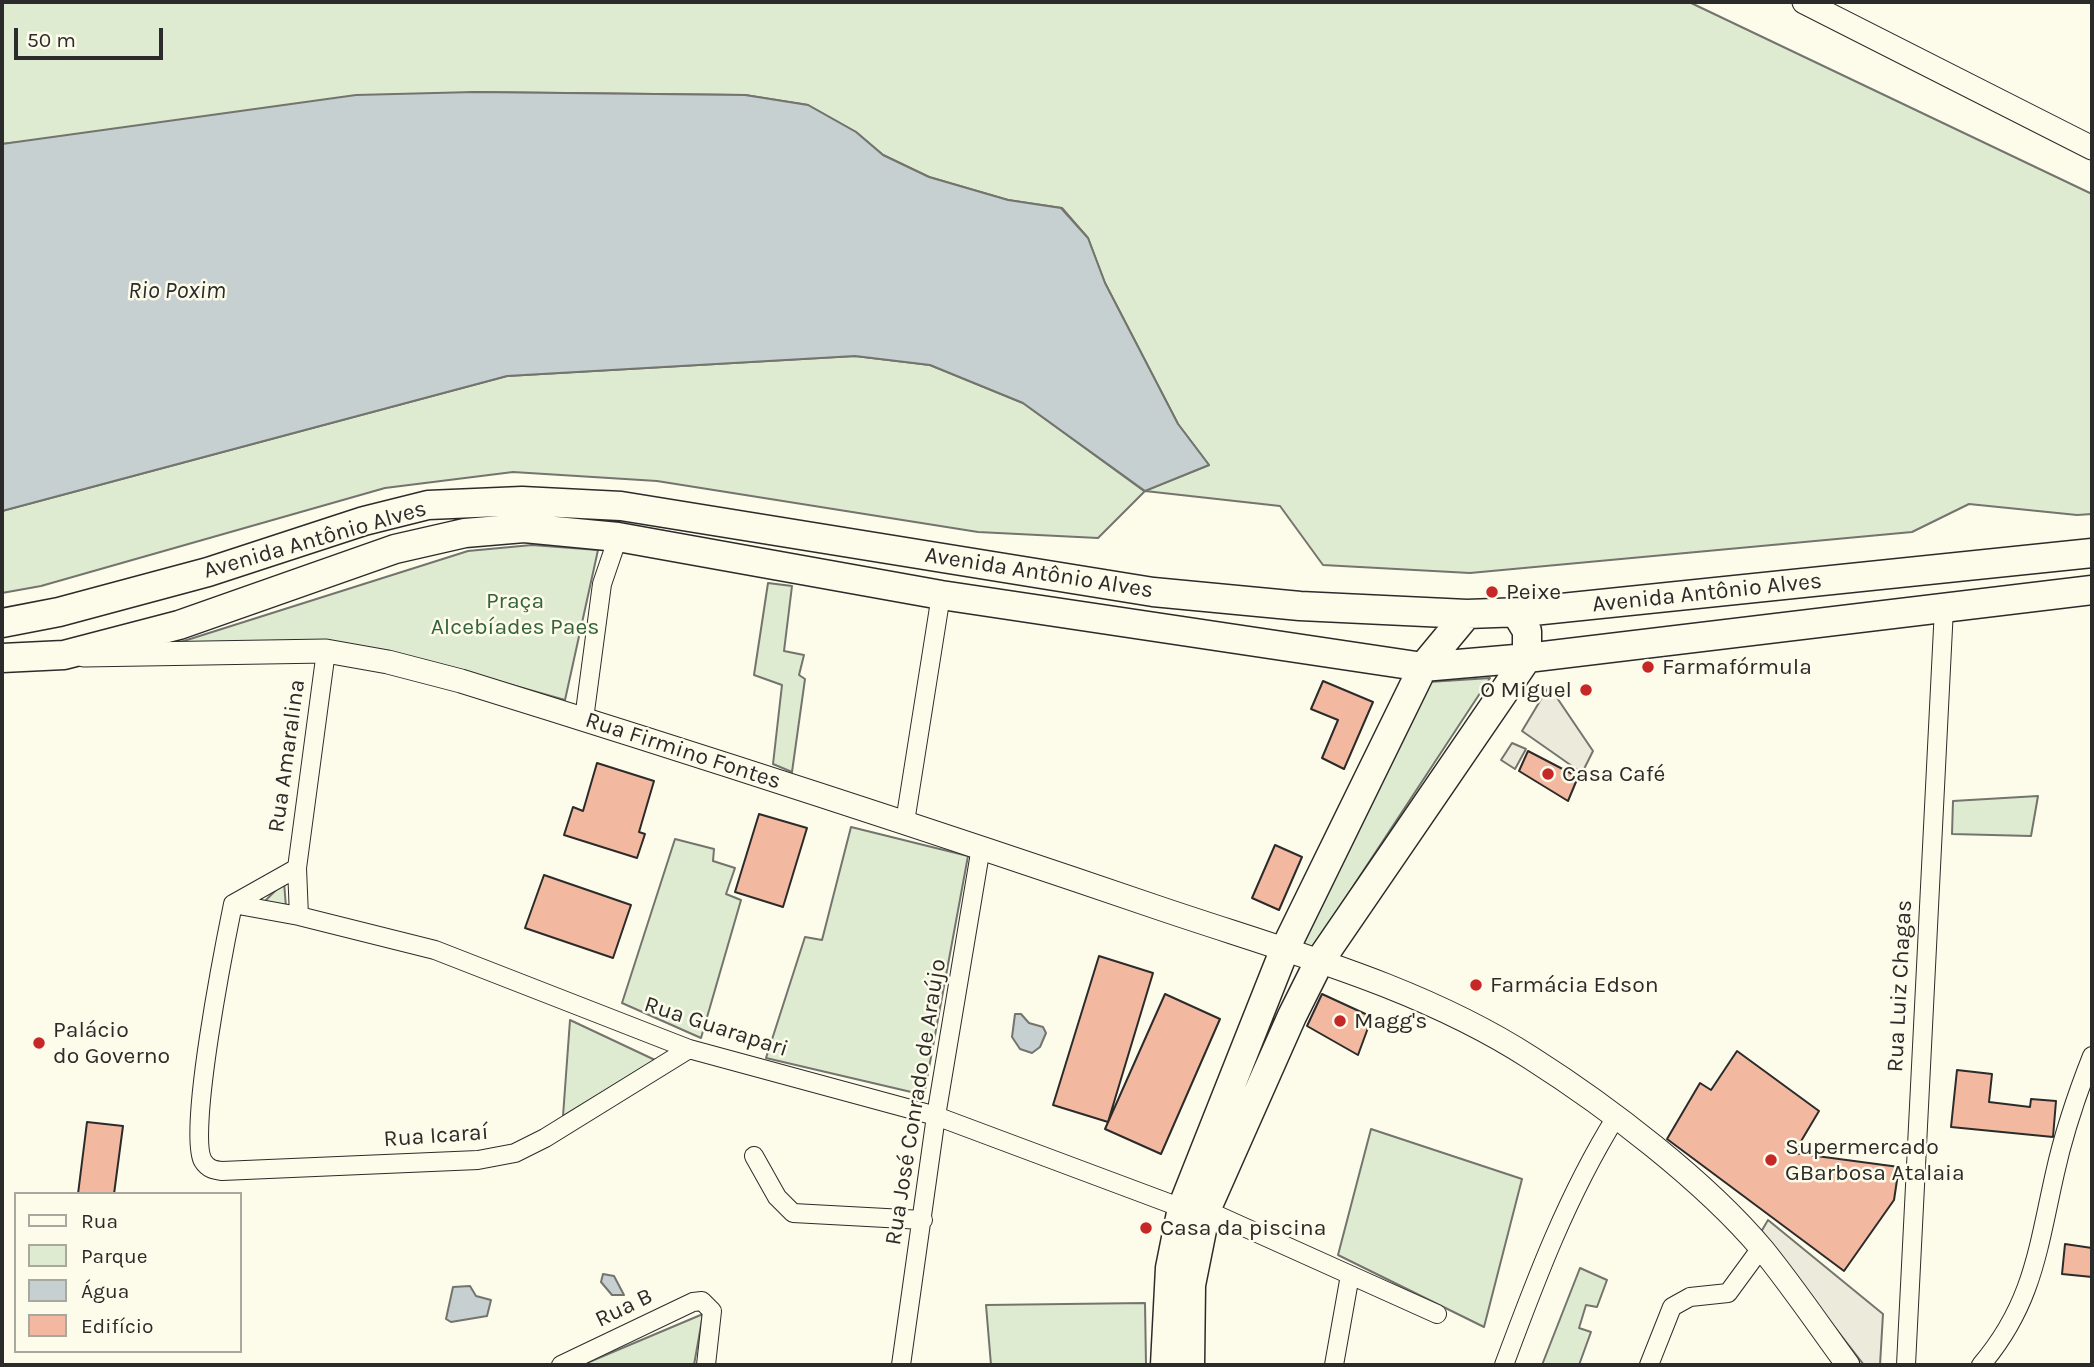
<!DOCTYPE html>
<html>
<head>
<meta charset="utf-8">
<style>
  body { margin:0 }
  #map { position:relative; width:2094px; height:1367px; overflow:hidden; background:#fdfbea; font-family:Karla,sans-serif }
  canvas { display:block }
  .frame { position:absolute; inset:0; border:4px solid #2b2b2b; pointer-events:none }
  .legend { position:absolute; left:14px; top:1192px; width:228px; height:161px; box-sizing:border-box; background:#fdfbea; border:2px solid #a9a89e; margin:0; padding:9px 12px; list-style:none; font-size:21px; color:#2b2b2b }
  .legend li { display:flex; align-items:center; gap:14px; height:35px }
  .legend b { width:35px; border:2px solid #a9a89e }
  .scale { position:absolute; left:14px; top:28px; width:149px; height:32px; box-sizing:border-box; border:4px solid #2b2b2b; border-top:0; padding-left:9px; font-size:21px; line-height:24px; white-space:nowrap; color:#2b2b2b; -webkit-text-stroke:5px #fdfbea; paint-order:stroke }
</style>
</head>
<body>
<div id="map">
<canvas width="2094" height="1367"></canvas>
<div class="frame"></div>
<ul class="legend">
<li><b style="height:9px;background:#fdfbea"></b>Rua</li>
<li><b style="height:19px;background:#deebd1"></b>Parque</li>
<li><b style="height:19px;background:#c7d0d0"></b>Água</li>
<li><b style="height:19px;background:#f2b8a0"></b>Edifício</li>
</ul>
<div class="scale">50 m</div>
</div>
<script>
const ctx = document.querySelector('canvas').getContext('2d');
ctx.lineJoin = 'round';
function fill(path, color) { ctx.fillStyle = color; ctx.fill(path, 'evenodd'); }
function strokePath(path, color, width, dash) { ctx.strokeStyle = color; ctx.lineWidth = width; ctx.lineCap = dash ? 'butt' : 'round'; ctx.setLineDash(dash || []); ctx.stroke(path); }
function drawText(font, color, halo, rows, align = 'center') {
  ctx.font = font + ' Karla,sans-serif'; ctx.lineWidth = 5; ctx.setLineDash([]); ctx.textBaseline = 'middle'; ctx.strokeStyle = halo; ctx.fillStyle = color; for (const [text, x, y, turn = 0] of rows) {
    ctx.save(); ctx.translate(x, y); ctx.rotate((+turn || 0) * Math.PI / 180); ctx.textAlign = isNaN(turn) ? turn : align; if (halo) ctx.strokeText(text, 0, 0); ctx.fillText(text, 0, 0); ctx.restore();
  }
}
const green = new Path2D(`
  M2,2H1689L2092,194V514L2077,515L1969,504L1912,532L1470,573L1323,565L1280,506L1145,491L1098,538L978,532L657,481L513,472L385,488L41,586L2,593V511L507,376L855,356L930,365L1023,403L1144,491L1209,465L1178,424L1105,283L1088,238L1062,208L1008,200L929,177L883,155L856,132L808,105L745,95L474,92L2,144Z
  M532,545L598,550L565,700L424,660L149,652L468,551Z
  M768,583L792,586L784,651L804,655L799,675L805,679L792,772L773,764L782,685L754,675Z
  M1490,678L1310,952L1297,947L1429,682Z
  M2038,796L2031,836L1952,834L1953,801Z
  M851,827L968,856L924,1095L766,1058L805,937L822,940Z
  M675,839L714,849L713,861L735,868L726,894L741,900L701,1038L622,1003Z
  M284,882L286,907L263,903Z
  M570,1020L655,1060L563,1116Z
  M1371,1129L1522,1179L1484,1327L1338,1255Z
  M1580,1268L1607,1280L1597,1307L1586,1305L1579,1328L1591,1332L1579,1365H1542Z
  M1145,1303L1146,1365H991L986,1305Z
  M703,1314L694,1365H582Z`);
fill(green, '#deebd1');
strokePath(green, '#74746e', 2);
const parking = new Path2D(`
  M1549,686L1593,751L1582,773L1522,731Z
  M1512,743L1526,749L1515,769L1501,760Z
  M1768,1220L1883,1314L1880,1365H1864L1761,1232Z`);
fill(parking, '#eceadb');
strokePath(parking, '#74746e', 2);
const water = new Path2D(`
  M474,92L745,95L808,105L856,132L883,155L929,177L1008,200L1061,208L1088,238L1105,283L1178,424L1209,465L1145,491L1023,403L930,365L855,356L507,376L2,511V144L356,95Z
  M1015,1014H1021L1029,1023L1043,1027L1046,1033L1040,1047L1032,1053L1020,1049L1012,1037Z
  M603,1274L614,1276L624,1295H612L601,1282Z
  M470,1286L476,1296L491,1300L487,1316L451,1322L446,1319L453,1287Z`);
fill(water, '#c7d0d0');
strokePath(water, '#74746e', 2);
const building = new Path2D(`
  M1323,681L1373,702L1344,769L1322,758L1338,720L1311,709Z
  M1528,751L1578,777L1568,801L1519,771Z
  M597,763L654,781L639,832L645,834L637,858L564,835L573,807L583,811Z
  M759,814L807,828L783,907L735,892Z
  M1275,845L1302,857L1279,910L1252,898Z
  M544,875L631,905L613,958L525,928Z
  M1099,956L1153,973L1108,1122L1053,1105Z
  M1165,994L1220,1019L1161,1154L1105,1129Z
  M1322,994L1372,1017L1358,1055L1307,1026Z
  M1737,1051L1819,1111L1794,1153L1899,1167L1894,1200L1844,1271L1667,1139L1700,1083L1711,1090Z
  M1957,1070L1992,1074L1989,1102L2030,1107L2031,1099L2056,1101L2053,1137L1951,1127Z
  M87,1122L123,1126L114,1194H78Z
  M2065,1244L2092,1248V1277L2062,1274Z`);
fill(building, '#f2b8a0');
strokePath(building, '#2b2b2b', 2);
const minor = new Path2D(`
  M326,651L297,868L233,904C225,943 187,1134 203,1161C208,1169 214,1170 222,1171L478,1160L515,1153L545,1138L689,1049
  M584,719L602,584L618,537
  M905,822L941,595
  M297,868L299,916
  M233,904L299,916L435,950L689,1049L936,1116L1182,1208
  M754,1156L777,1197L793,1213L923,1220
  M1206,1210L1437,1314
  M561,1365L693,1302L702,1301L712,1311L706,1365
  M901,1365L936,1116L981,847
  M1334,1365L1350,1275
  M1504,1365C1536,1279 1567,1196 1616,1117
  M1649,1365L1672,1307L1690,1297L1728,1293L1761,1248
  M1906,1365L1944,608
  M1981,1365C2033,1304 2038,1248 2055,1173C2064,1132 2077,1094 2092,1056`);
const tertiary = new Path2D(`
  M1804,2L2092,148
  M84,655L326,651L388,662L461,681C693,753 925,828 1156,907C1282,950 1418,985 1531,1058C1608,1107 1705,1181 1763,1250C1793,1287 1820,1327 1848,1365`);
const primary = new Path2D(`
  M2,623L59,612L208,572L364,521L428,505L522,501L621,506L1153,592L1300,606L1467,614L1523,612L2092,553
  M2,658L64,655L179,625L395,549L465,533L524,528L618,537L941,595L1423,667L1527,658L2092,590
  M1165,1365L1170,1268L1182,1208L1284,951L1423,667L1467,614
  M1190,1365L1191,1285L1206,1210L1292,1016L1319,962L1527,658V631L1516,613`);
strokePath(minor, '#2b2b2b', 20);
strokePath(tertiary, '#2b2b2b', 25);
strokePath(primary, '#2b2b2b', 31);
strokePath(minor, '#fdfbea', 18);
strokePath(tertiary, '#fdfbea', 23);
strokePath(primary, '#fdfbea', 28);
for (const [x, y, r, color] of [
  [1492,592,7,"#c62828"],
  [1648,667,7,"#c62828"],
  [1586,690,7,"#c62828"],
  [1548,774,7,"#c62828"],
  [1476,985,7,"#c62828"],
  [1340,1021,7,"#c62828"],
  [39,1043,7,"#c62828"],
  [1771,1160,7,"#c62828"],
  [1146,1228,7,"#c62828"]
]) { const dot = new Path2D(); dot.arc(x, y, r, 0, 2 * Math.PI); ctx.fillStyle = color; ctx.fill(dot); strokePath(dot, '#fdfbea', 2.5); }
drawText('23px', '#2b2b2b', '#fdfbea', [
  ["Avenida Antônio Alves",315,540,-16],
  ["Avenida Antônio Alves",1039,573,9],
  ["Avenida Antônio Alves",1707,593,-6],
  ["Rua Firmino Fontes",683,751,18],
  ["Rua Amaralina",287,756,-82],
  ["Rua Luiz Chagas",1900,986,-87],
  ["Rua Guarapari",716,1027,18],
  ["Rua José Conrado de Araújo",916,1102,-81],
  ["Rua Icaraí",436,1136,-4],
  ["Rua B",624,1308,-26]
]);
drawText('23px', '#2b2b2b', '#fdfbea', [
  ["Peixe",1506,592],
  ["Farmafórmula",1662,667],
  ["O Miguel",1572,690,"right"],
  ["Casa Café",1562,774],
  ["Farmácia Edson",1490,985],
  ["Magg's",1354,1021],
  ["Palácio",53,1030],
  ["do Governo",53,1056],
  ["Supermercado",1785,1147],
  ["GBarbosa Atalaia",1785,1173],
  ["Casa da piscina",1160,1228]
], 'left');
drawText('23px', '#34623c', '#fdfbea', [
  ["Praça",515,601],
  ["Alcebíades Paes",515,627]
]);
drawText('italic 24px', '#2b2b2b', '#fdfbea', [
  ["Rio Poxim",177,291]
]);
</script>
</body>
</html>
